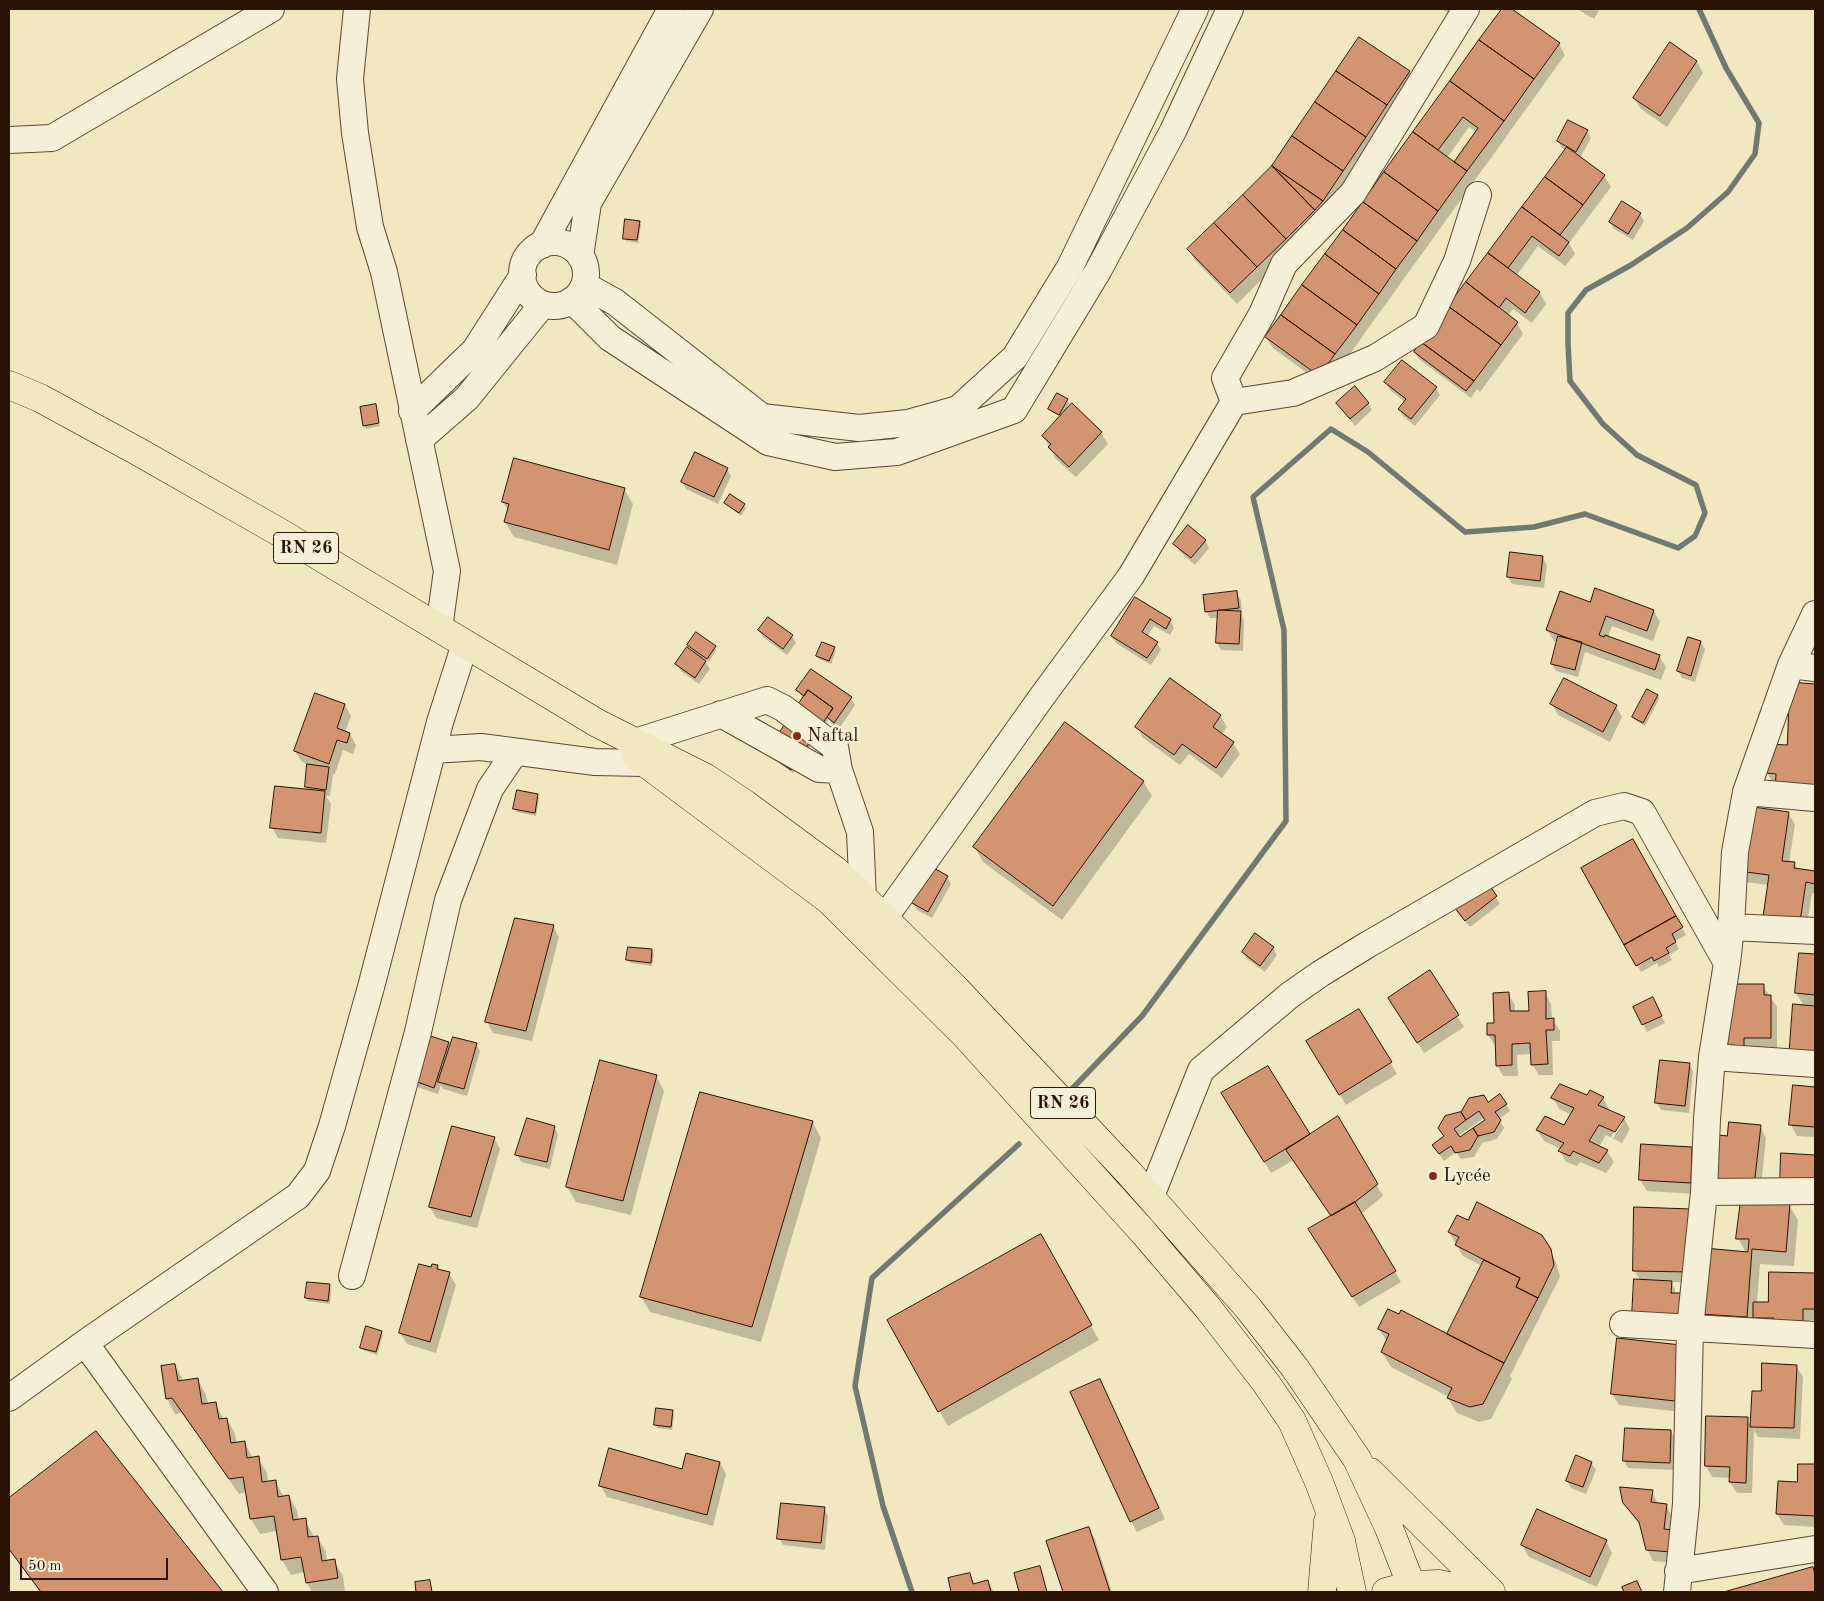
<!DOCTYPE html>
<html>
<head>
<meta charset="utf-8">
<style>
  body { margin:0 }
  #map { position:relative; width:1824px; height:1601px; overflow:hidden; background:#f1e7c1; font-family:"Old Standard TT",serif }
  canvas { display:block }
  .frame { position:absolute; inset:0; border:10px solid #2a1204; pointer-events:none }
  .scale { position:absolute; left:20px; top:1558px; width:148px; height:22px; box-sizing:border-box; border:2px solid #2a1204; border-top:0; padding-left:6px; font-size:15px; line-height:18px; white-space:nowrap; color:#2a1204; -webkit-text-stroke:4px #f6efd7; paint-order:stroke }
</style>
</head>
<body>
<div id="map">
<canvas width="1824" height="1601"></canvas>
<div class="frame"></div>
<div class="scale">50 m</div>
</div>
<script>
const ctx = document.querySelector('canvas').getContext('2d');
ctx.lineJoin = 'round';
function fill(path, color) { ctx.fillStyle = color; ctx.fill(path, 'evenodd'); }
function strokePath(path, color, width, dash) { ctx.strokeStyle = color; ctx.lineWidth = width; ctx.lineCap = dash ? 'butt' : 'round'; ctx.setLineDash(dash || []); ctx.stroke(path); }
function drawText(font, color, halo, rows, align = 'center') {
  ctx.font = font + ' "Old Standard TT",serif'; ctx.lineWidth = 5; ctx.setLineDash([]); ctx.textBaseline = 'middle'; ctx.strokeStyle = halo; ctx.fillStyle = color; for (const [text, x, y, turn = 0] of rows) {
    ctx.save(); ctx.translate(x, y); ctx.rotate((+turn || 0) * Math.PI / 180); ctx.textAlign = isNaN(turn) ? turn : align; if (halo) ctx.strokeText(text, 0, 0); ctx.fillText(text, 0, 0); ctx.restore();
  }
}
fill(new Path2D(`
  M1442,9H1465L1458,19Z
  M1504,9H1510L1559,44L1565,55L1326,387L1273,348L1266,337ZM1469,127L1477,133L1455,163L1447,158Z
  M1577,9H1600L1594,19Z
  M1359,39L1409,72L1416,83L1320,222L1237,304L1195,260L1189,249L1273,167Z
  M1697,62L1703,73L1667,127L1641,109L1634,98Z
  M1587,131L1591,138L1580,158L1604,176L1611,187L1569,243L1575,254L1565,266L1538,246L1516,276L1540,293L1546,304L1532,323L1513,309L1507,316L1517,323L1523,334L1480,392L1477,389L1471,398L1419,359L1415,352L1566,150L1562,148L1558,141Z
  M1622,203L1640,214L1644,221L1633,240L1614,229L1610,222Z
  M639,222L641,225L638,243L626,241L624,238Z
  M1386,383L1436,388L1440,395L1415,426L1403,416L1399,409L1405,402L1390,390Z
  M1058,395L1067,400L1069,403L1065,412L1101,433L1108,444L1076,477L1056,459L1043,436L1061,417L1052,412L1050,409Z
  M1338,403H1368L1372,410L1355,426Z
  M375,406L380,426L366,429L365,426Z
  M727,469L731,476L718,504L686,489L682,481Z
  M624,489L633,504L617,565L514,537L505,522L508,511L503,502Z
  M725,503L744,505L746,508L741,516Z
  M1205,540L1209,548L1195,565L1179,551L1175,544Z
  M1543,558L1547,565L1544,588L1512,584L1508,577Z
  M1236,593L1241,600L1242,616L1244,620L1243,651L1221,650L1217,643L1219,618H1210L1206,611Z
  M1135,599L1170,620L1174,628L1170,635L1154,626L1147,637L1157,643L1161,650L1151,665L1116,643L1112,636Z
  M1591,604L1654,611L1660,622L1653,641L1612,626L1608,637L1659,656L1666,667L1661,680L1585,652L1578,677L1556,671L1552,664L1558,642L1554,641L1547,630Z
  M759,630L792,636L796,643L787,655L763,637Z
  M1701,642L1705,649L1695,682L1682,678L1678,671Z
  M689,645L715,647L716,650L709,662L702,657L710,669L699,684L681,671L677,664L694,654Z
  M834,648L836,651L831,664L819,659L817,656Z
  M1170,680L1220,716L1227,727L1222,734L1233,743L1240,754L1222,778L1189,754L1180,765L1143,738L1137,727Z
  M1792,683L1815,685V807L1776,788L1767,773L1788,747Z
  M798,690L851,698L855,705L839,729L832,724L829,719L793,773L769,756L767,753L804,699Z
  M1658,696L1659,699L1645,726L1635,720L1633,717Z
  M1552,704L1616,706L1622,717L1610,742L1558,715Z
  M345,705L351,716L345,732L350,734L356,745L353,754L343,750L335,774H333L330,796H326L331,804L326,843L278,838L272,827L308,791L306,787L309,765L302,762L295,751Z
  M1143,781L1152,796L1062,920L983,862L975,847Z
  M537,795L539,799L536,816L517,812L515,809Z
  M1788,813L1795,824L1789,863H1794L1798,870L1815,872V893H1812L1806,932L1769,885L1745,882L1739,870Z
  M1633,840L1686,935L1675,941L1679,949L1669,955L1672,960L1659,967L1657,963L1641,972L1583,869Z
  M947,877L951,884L932,918L917,910L913,903Z
  M1487,884L1500,904L1470,927L1460,914Z
  M553,926L559,937L532,1041L493,1033L487,1022Z
  M1273,948L1277,955L1265,972L1247,959L1243,952Z
  M652,951L654,954L652,966L630,963L628,960Z
  M1800,954L1815,955V1070L1804,1006L1796,993Z
  M1429,972L1464,1027L1424,1053L1396,1009Z
  M1763,986L1777,1007V1049L1730,1057Z
  M1545,992L1551,1004L1552,1020H1553L1560,1031V1041H1552L1553,1075H1539L1532,1064V1054L1517,1055L1518,1076H1503L1497,1065L1496,1046H1495L1488,1035L1496,1024L1508,994L1515,1005V1013L1530,1012Z
  M1656,1006L1665,1023L1647,1032L1635,1007Z
  M1359,1010L1397,1074L1346,1105L1308,1041Z
  M448,1043L451,1048L476,1044L480,1051L467,1096L443,1089L441,1085L438,1094L417,1087L413,1080Z
  M1689,1064L1693,1071L1689,1113L1661,1110L1657,1103Z
  M1268,1068L1310,1136L1338,1117L1383,1196L1361,1214L1401,1282L1359,1307L1316,1241L1332,1216L1294,1160L1271,1173L1229,1105Z
  M656,1076L664,1091L631,1215L576,1202L567,1187Z
  M1795,1086L1815,1088V1137L1797,1136L1791,1125Z
  M701,1093L813,1123L821,1138L761,1342L650,1312L641,1297Z
  M1587,1097L1603,1098L1609,1109L1608,1111L1624,1118L1630,1129L1622,1143L1606,1135L1599,1147L1607,1151L1614,1162L1606,1173L1580,1162L1577,1166L1566,1162L1560,1151L1561,1149L1544,1141L1537,1130L1564,1126L1572,1115L1559,1109L1553,1098ZM1620,1123H1623L1613,1138L1611,1137Z
  M1488,1104H1506L1510,1111L1499,1119L1504,1128L1497,1139L1482,1143L1474,1157L1461,1159L1456,1152L1444,1161L1438,1152L1445,1137L1439,1128ZM1484,1118L1486,1121L1460,1139L1458,1136Z
  M1760,1126L1766,1138L1760,1196L1728,1137Z
  M554,1127L558,1134L550,1169L521,1162L517,1154Z
  M494,1138L500,1149L477,1228L436,1218L430,1207Z
  M1692,1148L1698,1159L1696,1194L1647,1191L1640,1180Z
  M1815,1156V1195L1785,1194Z
  M1789,1205L1798,1220L1794,1266L1760,1264L1757,1303H1770V1273L1815,1274V1320H1809V1335L1709,1328L1700,1313L1746,1253L1738,1238Z
  M1636,1208L1695,1283L1671,1282L1675,1289V1294L1684,1302L1640,1280L1634,1270Z
  M1468,1222L1541,1236L1556,1262L1560,1277L1510,1376L1512,1379L1491,1419L1479,1422L1457,1413L1448,1398L1449,1397L1391,1367L1382,1352L1387,1342L1379,1329L1447,1335L1482,1266L1463,1256L1449,1232Z
  M1040,1235L1099,1340L948,1426L889,1321Z
  M438,1266L440,1271L449,1273L456,1285L436,1353L407,1344L400,1333Z
  M329,1286L331,1289L330,1304L308,1301L306,1298Z
  M381,1332L383,1335L377,1355L363,1350L361,1347Z
  M1680,1346L1681,1412L1619,1405L1612,1394Z
  M175,1365L183,1380H198L206,1395L208,1404L215,1403L224,1420L227,1419L235,1434L237,1443L244,1442L253,1458H258L267,1473L268,1482L275,1481L284,1497L289,1496L297,1511L299,1521L305,1520L314,1537H317L326,1552L327,1562L334,1561L343,1576L345,1592H312L307,1583L305,1572L291,1575L282,1560L277,1531L260,1534L251,1519L247,1492L239,1494L182,1413L175,1414L167,1399Z
  M1796,1366L1803,1377L1800,1439L1758,1437L1754,1430L1752,1493H1737L1730,1482V1478L1712,1477L1706,1466L1747,1419L1751,1426L1763,1392Z
  M1100,1380L1165,1519L1137,1532L1131,1521Z
  M672,1411L674,1415L672,1430L657,1428L656,1425Z
  M1671,1431L1675,1439L1673,1470L1628,1468L1624,1461Z
  M96,1433L222,1592H40L9,1550V1500Z
  M720,1463L726,1474L713,1526L607,1497L601,1486Z
  M1591,1463L1596,1470L1586,1494L1571,1488L1567,1481Z
  M1799,1465L1815,1466V1527L1784,1525L1777,1514L1779,1482L1798,1483Z
  M1652,1492L1658,1504L1666,1505L1672,1516L1677,1563L1653,1561L1647,1549L1642,1527L1631,1514L1624,1502Z
  M824,1509L828,1516L825,1550L783,1545L779,1538Z
  M1088,1528L1095,1539L1112,1592H1064L1048,1542Z
  M1606,1541L1612,1553L1597,1587L1529,1557L1522,1545Z
  M1813,1569L1815,1573V1592H1728Z
  M970,1575L975,1584L988,1582L994,1592H952L950,1579Z`), '#0003');
strokePath(new Path2D(`
  M1070,1091L1142,1016L1286,821L1284,630L1253,497L1331,429L1368,452L1465,532L1534,527L1585,514L1678,548L1695,536L1705,513L1696,485L1637,455L1603,424L1570,381L1568,344V313L1586,290L1631,265L1687,228L1728,192L1755,154L1759,123L1726,68L1699,9
  M912,1592L883,1506L855,1386L872,1278L1019,1144`), '#707972', 5.5);
const building = new Path2D(`
  M1502,9H1512L1560,43L1534,79L1479,40Z
  M1359,37L1410,71L1387,105L1336,71Z
  M1479,40L1534,79L1504,121L1450,81Z
  M1670,42L1697,61L1660,116L1633,98Z
  M1336,71L1387,105L1366,137L1315,102Z
  M1450,81L1504,121L1467,171L1454,162L1478,128L1463,117L1438,150L1413,132Z
  M1315,102L1366,137L1343,171L1292,136Z
  M1568,120L1588,130L1576,152L1557,141Z
  M1413,132L1467,171L1438,211L1384,172Z
  M1292,136L1343,171L1323,201L1272,166Z
  M1567,147L1605,175L1583,205L1545,177Z
  M1272,166L1323,201L1315,210Z
  M1272,166L1315,210L1286,239L1243,195Z
  M1384,172L1438,211L1417,241L1363,202Z
  M1545,177L1583,205L1560,235L1522,207Z
  M1243,195L1286,239L1257,267L1214,223Z
  M1622,201L1641,213L1628,234L1609,222Z
  M1363,202L1417,241L1396,269L1343,230Z
  M1522,207L1569,242L1559,256L1532,236L1508,268L1488,253Z
  M625,219L640,221L637,240L623,239Z
  M1214,223L1257,267L1230,293L1187,249Z
  M1343,230L1396,269L1379,294L1325,254Z
  M1488,253L1540,292L1525,313L1506,298L1499,308L1466,282Z
  M1325,254L1379,294L1357,325L1302,285Z
  M1466,282L1518,322L1501,345L1448,306Z
  M1302,285L1357,325L1335,354L1281,315Z
  M1448,306L1501,345L1474,381L1421,342Z
  M1281,315L1335,354L1319,376L1265,337Z
  M1421,342L1474,381L1466,391L1414,352Z
  M1402,360L1437,387L1411,419L1398,409L1406,399L1384,382Z
  M1355,386L1369,403L1350,419L1336,403Z
  M1057,393L1068,399L1059,415L1048,409Z
  M1072,403L1102,432L1069,467L1048,447L1051,444L1042,436Z
  M376,404L379,423L363,426L360,407Z
  M695,452L728,468L714,497L681,482Z
  M514,458L625,488L609,550L504,522L509,504L502,502Z
  M730,494L745,504L739,513L724,503Z
  M1188,525L1206,540L1191,558L1173,544Z
  M1510,552L1543,556L1540,581L1507,577Z
  M1595,588L1654,610L1647,631L1606,616L1599,635L1604,637L1605,635L1660,655L1655,670L1546,630L1560,591L1590,602Z
  M1237,591L1239,608L1205,612L1203,595Z
  M1135,597L1171,619L1166,629L1150,619L1142,632L1158,642L1147,658L1111,636Z
  M1218,610L1241,611L1239,644L1216,643Z
  M768,617L793,635L783,649L758,630Z
  M696,632L716,646L707,659L687,645Z
  M1558,636L1582,642L1575,670L1551,664Z
  M1688,637L1701,641L1691,676L1677,671Z
  M822,642L835,647L829,661L816,656Z
  M687,647L706,661L695,678L675,664Z
  M811,669L852,697L834,723L827,717L833,708L808,690L804,696L796,690Z
  M1170,678L1221,715L1213,727L1234,742L1216,768L1182,744L1174,755L1135,727Z
  M1564,678L1617,705L1603,732L1550,704Z
  M1790,682L1815,684V787L1775,791L1776,774L1766,773L1767,744L1787,745Z
  M1647,689L1658,695L1643,723L1632,717Z
  M808,690L833,708L791,770L766,753Z
  M315,693L345,704L337,728L350,733L347,743L337,740L329,764L294,751Z
  M1065,722L1144,781L1053,906L973,847Z
  M307,764L329,767L326,790L305,787Z
  M275,786L325,791L321,833L270,828Z
  M517,790L538,794L535,813L513,809Z
  M1746,806L1789,812L1782,861L1795,862L1794,868L1815,871V884L1806,882L1800,922L1763,917L1769,875L1738,871Z
  M1633,839L1676,916L1624,945L1581,868Z
  M932,867L948,876L928,912L912,903Z
  M1487,882L1497,896L1465,921L1454,907Z
  M1676,916L1683,927L1672,934L1676,942L1666,948L1669,953L1654,961L1652,957L1636,966L1624,945Z
  M515,918L554,925L526,1031L485,1022Z
  M1255,933L1274,947L1260,966L1242,952Z
  M628,947L652,949L651,963L626,960Z
  M1799,953L1815,954V995L1795,993Z
  M1430,970L1459,1015L1417,1043L1388,998Z
  M1732,984H1764V995H1771V1038H1744V1046H1722Z
  M1546,991V1019L1554,1018V1030H1546L1548,1064L1531,1065L1530,1043L1512,1044V1065L1496,1066L1495,1035H1487V1023H1494L1493,993L1509,992L1510,1011H1529L1528,992Z
  M1653,997L1662,1016L1642,1025L1633,1007Z
  M1793,1004L1815,1006V1060L1789,1058Z
  M1359,1009L1392,1062L1339,1095L1306,1041Z
  M427,1035L449,1042L434,1088L412,1080Z
  M453,1037L477,1043L464,1089L438,1082Z
  M600,1060L657,1075L623,1201L566,1187Z
  M1660,1060L1690,1063L1685,1106L1655,1103Z
  M1268,1066L1310,1134L1264,1162L1221,1093Z
  M1560,1084L1587,1095L1590,1090L1604,1097L1598,1105L1625,1117L1615,1132L1599,1125L1589,1141L1608,1150L1599,1163L1573,1151L1570,1156L1558,1151L1564,1143L1536,1130L1545,1116L1564,1125L1574,1108L1551,1098Z
  M1793,1085L1815,1087V1127L1789,1125Z
  M700,1092L813,1121L752,1327L640,1297Z
  M1500,1094L1507,1104L1495,1112L1501,1120L1494,1132L1478,1136L1473,1128L1485,1120L1479,1111L1466,1120L1461,1112L1469,1098L1484,1095L1488,1102Z
  M1461,1112L1466,1120L1454,1129L1460,1137L1473,1128L1478,1136L1470,1150L1455,1153L1451,1146L1439,1154L1432,1145L1444,1136L1438,1128L1445,1116Z
  M1338,1116L1378,1184L1355,1202L1331,1216L1286,1150Z
  M527,1118L555,1126L547,1162L515,1155Z
  M1729,1122L1761,1125L1754,1186L1713,1182L1718,1135L1727,1136Z
  M452,1126L495,1137L471,1217L429,1207Z
  M1641,1144L1692,1147L1691,1183L1639,1180Z
  M1781,1153L1815,1155L1814,1189L1780,1187Z
  M1741,1200L1790,1204L1786,1252L1752,1249L1747,1317L1699,1314L1704,1248L1748,1252L1749,1239H1736Z
  M1355,1202L1396,1271L1352,1297L1308,1229Z
  M1477,1202L1542,1235L1551,1249L1554,1265L1538,1298L1516,1287L1520,1278L1455,1245L1459,1237L1448,1232L1457,1215L1468,1220Z
  M1634,1207L1691,1209L1689,1272L1633,1271Z
  M1041,1234L1092,1325L938,1412L887,1320Z
  M1484,1260L1520,1278L1516,1287L1538,1298L1504,1363L1447,1334Z
  M419,1264L431,1267L432,1264L438,1265L437,1269L450,1272L430,1342L399,1333Z
  M1769,1272L1815,1273V1309H1803V1324H1774V1318H1753V1302H1768Z
  M1634,1279L1672,1281L1671,1293H1681L1680,1318L1632,1316Z
  M307,1282L330,1284L328,1301L305,1298Z
  M1388,1309L1399,1314L1401,1310L1504,1363L1483,1404L1470,1407L1447,1398L1452,1388L1381,1352L1389,1334L1378,1329Z
  M366,1326L382,1331L376,1352L360,1348Z
  M1617,1338L1681,1345L1675,1401L1611,1394Z
  M1762,1363L1797,1365L1794,1428L1750,1427L1752,1391H1761Z
  M175,1364L178,1381L198,1378L202,1404L216,1402L219,1419L227,1418L231,1443L245,1441L247,1458L259,1456L262,1482L276,1480L278,1497L289,1495L293,1520L306,1518L308,1537L318,1536L322,1561L335,1559L338,1578L306,1583L301,1557L281,1560L274,1516L250,1519L243,1477L229,1479L172,1398L166,1399L161,1366Z
  M1100,1379L1159,1508L1130,1522L1070,1392Z
  M656,1408L673,1410L671,1427L654,1425Z
  M1706,1416L1748,1417L1746,1483L1729,1482L1730,1467L1705,1466Z
  M1625,1428L1671,1430L1670,1463L1623,1461Z
  M96,1431L223,1592H41L9,1549V1498Z
  M609,1448L682,1469L686,1453L720,1462L707,1515L599,1486Z
  M1576,1455L1592,1462L1583,1487L1566,1481Z
  M1798,1464H1815V1516L1776,1514L1778,1481L1797,1482Z
  M1620,1487L1653,1490L1651,1502L1667,1504L1664,1529L1673,1530L1671,1552L1646,1550L1639,1522L1623,1503Z
  M781,1503L825,1507L821,1543L777,1539Z
  M1537,1509L1607,1540L1590,1577L1521,1545Z
  M1089,1527L1110,1592H1063L1046,1541Z
  M1040,1566L1047,1592H1019L1014,1573Z
  M1813,1567L1815,1574V1592H1724Z
  M970,1573L973,1584L988,1580L991,1592H951L948,1578Z
  M430,1580L432,1592H416L415,1582Z
  M1637,1581L1642,1592H1624L1622,1587Z`);
fill(building, '#d39571');
strokePath(building, '#2a1204', 1);
const minor = new Path2D(`
  M357,9L350,79L355,133L370,227L384,272L447,571L439,628
  M9,140L52,138L271,9
  M522 274a32 32 0 1 1 64 0a32 32 0 1 1-64 0Z
  M542,245L671,9
  M580,256L588,203L700,9
  M584,285L615,302L762,417L859,428L908,423L958,409L1015,357L1070,267L1195,9
  M572,300L610,338L768,442L835,457L897,452L1014,410L1098,271L1173,131L1230,9
  M1234,402L1225,378L1262,314L1284,264L1353,193L1466,9
  M1234,402L1293,393L1375,358L1426,326L1457,261L1478,195
  M412,411L475,350L523,275
  M419,440L467,398L543,304
  M1791,665L1815,668
  M721,714L819,769L839,770
  M635,742L767,700L783,708L835,747L839,770L860,832L863,899
  M433,750L481,747L595,762L644,763
  M1746,792L1815,798
  M883,920L1041,698L1131,576L1234,402
  M1731,927L1815,931
  M1727,963L1731,927L1735,852L1746,792L1791,665L1815,614
  M1712,1057L1815,1064
  M1704,1192L1815,1191
  M1151,1196L1201,1070L1290,995L1320,974L1367,945L1595,813L1624,806L1642,812L1727,963L1712,1057L1707,1119L1704,1192L1690,1328L1686,1504L1677,1592
  M352,1276L418,1032L448,900L490,789L515,752
  M1623,1324L1815,1335
  M85,1343L265,1592
  M9,1398L85,1343L298,1196L317,1171L332,1126L371,987L440,722L465,644
  M1678,1571L1815,1549`);
const major = new Path2D(`
  M9,385L40,398L139,452L279,532L597,723L706,778L745,804L836,871L954,987L1130,1174L1249,1309L1295,1368L1357,1459L1389,1528L1414,1592
  M636,756L829,900L967,1037L1144,1233L1208,1308L1266,1383L1292,1421L1319,1482L1341,1541L1352,1592
  M1370,1472L1491,1592
  M1322,1592L1328,1521
  M1386,1592L1412,1585L1439,1584L1475,1592`);
strokePath(minor, '#5c4733', 28);
strokePath(major, '#2a1204', 29);
strokePath(minor, '#f6efd7', 26);
strokePath(major, '#f1e7c1', 28);
for (const [x, y, r, color] of [
  [797,736,5,"#8f2418"],
  [1433,1176,5,"#8f2418"]
]) { const dot = new Path2D(); dot.arc(x, y, r, 0, 2 * Math.PI); ctx.fillStyle = color; ctx.fill(dot); strokePath(dot, '#f6efd7', 2); }
for (const [x, y, w] of [
  [306,548,65],
  [1063,1103,65]
]) { const box = new Path2D(); box.roundRect(x - w / 2, y - 15.5, w, 31, 4); ctx.fillStyle = '#f6efd7'; ctx.fill(box); strokePath(box, '#2a1204', 1); }
drawText('bold 18px', '#2a1204', null, [
  ["RN 26",306,548],
  ["RN 26",1063,1103]
]);
drawText('19px', '#2a1204', '#f6efd7', [
  ["Naftal",807,736],
  ["Lycée",1443,1176]
], 'left');
</script>
</body>
</html>
